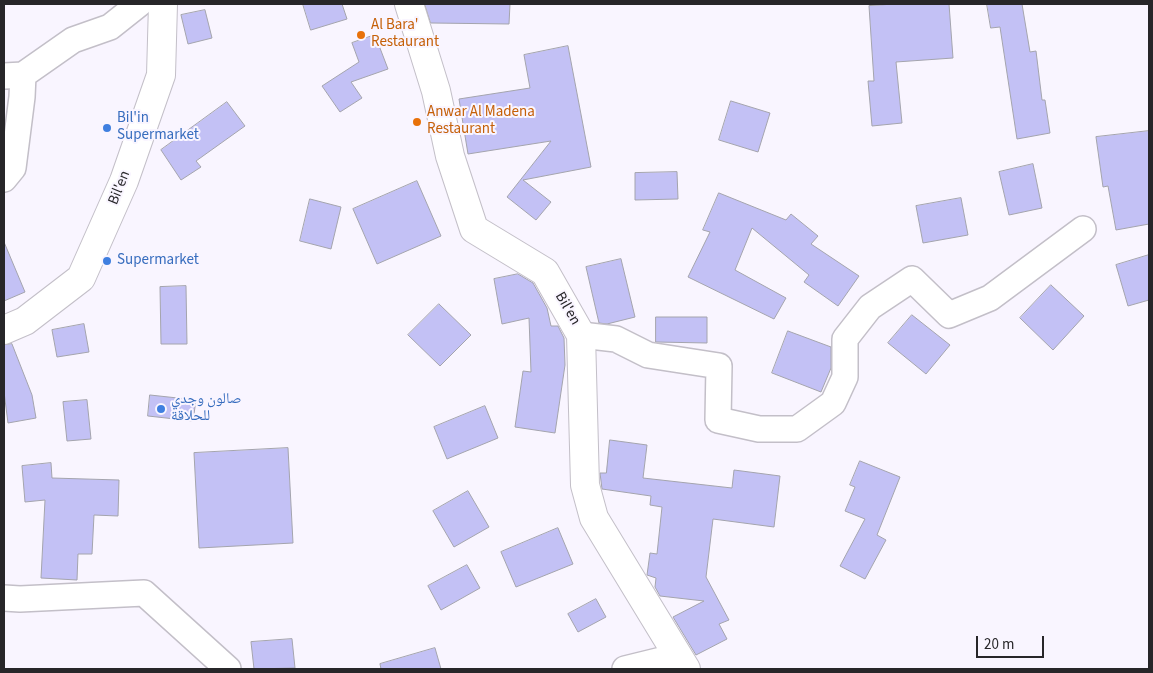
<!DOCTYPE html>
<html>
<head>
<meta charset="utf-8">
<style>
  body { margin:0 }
  #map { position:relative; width:1153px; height:673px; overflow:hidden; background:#f9f5ff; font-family:"Source Sans 3",sans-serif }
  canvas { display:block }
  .frame { position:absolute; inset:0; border:5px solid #272629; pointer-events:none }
  .scale { position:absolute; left:976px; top:636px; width:68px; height:22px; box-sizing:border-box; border:2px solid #272629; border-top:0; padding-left:6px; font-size:15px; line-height:18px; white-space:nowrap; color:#272629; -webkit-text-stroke:4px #f9f5ff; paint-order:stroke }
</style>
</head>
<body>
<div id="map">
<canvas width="1153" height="673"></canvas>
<div class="frame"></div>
<div class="scale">20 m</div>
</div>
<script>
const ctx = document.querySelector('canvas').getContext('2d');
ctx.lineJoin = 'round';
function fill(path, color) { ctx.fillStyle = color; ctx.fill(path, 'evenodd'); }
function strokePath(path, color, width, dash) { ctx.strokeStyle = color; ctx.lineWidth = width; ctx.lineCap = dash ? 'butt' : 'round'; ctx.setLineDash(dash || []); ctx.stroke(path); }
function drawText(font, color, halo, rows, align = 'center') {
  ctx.font = font + ' "Source Sans 3","Noto Naskh Arabic",sans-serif'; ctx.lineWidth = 4; ctx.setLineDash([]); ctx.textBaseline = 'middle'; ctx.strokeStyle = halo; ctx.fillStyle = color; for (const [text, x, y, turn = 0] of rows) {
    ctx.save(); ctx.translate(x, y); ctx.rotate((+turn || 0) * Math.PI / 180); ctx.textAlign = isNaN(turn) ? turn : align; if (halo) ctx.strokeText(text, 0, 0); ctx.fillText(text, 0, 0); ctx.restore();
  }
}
const building = new Path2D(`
  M303,4H342L347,19L311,30Z
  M425,4H510L509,24L431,23Z
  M895,4H949L953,58L896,62L902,123L872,126L868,81H874L869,6Z
  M987,4H1022L1030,52L1036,51L1042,100H1045L1050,133L1017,139L1000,27L991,28Z
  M205,10L212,38L188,44L181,15Z
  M375,35L388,69L351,82L362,98L340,112L322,86L359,62L352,43Z
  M568,46L591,167L523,180L551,202L536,220L507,197L551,141L468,154L459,99L530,88L524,55Z
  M731,101L770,113L758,152L719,140Z
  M227,102L245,126L196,161L201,167L181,180L161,150Z
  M1149,131V224L1116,230L1108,186L1103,187L1096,137Z
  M1033,164L1042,208L1009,215L999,172Z
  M677,172L678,199L635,200V173Z
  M417,181L441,236L377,264L353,209Z
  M719,193L786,220L791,214L818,236L811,244L859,276L838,306L804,282L809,275L752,228L735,270L786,298L774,319L688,277L710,232L703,230Z
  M961,198L968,235L923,243L916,206Z
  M310,199L341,207L331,249L300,241Z
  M4,242L25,292L4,301Z
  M1149,255V300L1128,306L1116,265Z
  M621,259L635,317L607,324L599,323L586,267Z
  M518,274L533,283L547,308L551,326H558L564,338L565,365L555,433L515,427L523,371L531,372L529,318L502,324L494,279Z
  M1051,285L1084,316L1053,350L1020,318Z
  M186,286L187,344H161L160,287Z
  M439,304L471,335L440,366L408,335Z
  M912,315L950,345L926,374L888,343Z
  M656,317H707V343L656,342Z
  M84,324L89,352L57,357L52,330Z
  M788,331L831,347V368L821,392L772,373Z
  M12,344L32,395L36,418L8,423L4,392V345Z
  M150,395L196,400L193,421L148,416Z
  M87,400L91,439L67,441L63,402Z
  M485,406L498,438L447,459L434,427Z
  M610,440L647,445L643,478L732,488L734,470L780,476L774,527L713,519L706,577L729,620L719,624L727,639L696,655L673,617L704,601L660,596L655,587L656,578L647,575L650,553L657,554L662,507L650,505L651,496L602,489L600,473H606Z
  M288,448L293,543L199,548L194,453Z
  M860,461L900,477L877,535L886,540L865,579L840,566L865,519L845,511L855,487L850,485Z
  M51,463L52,478L119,480L118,516L94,515L92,554H78L77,580L41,578L45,500L25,502L22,466Z
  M468,491L489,527L454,547L433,511Z
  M558,528L573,564L516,587L501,552Z
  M467,565L480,588L441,610L428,586Z
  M596,599L606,617L578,632L568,614Z
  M292,639L295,668L254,669L251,642Z
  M435,648L441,669H381L380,664Z`);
fill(building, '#c3c1f5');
strokePath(building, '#a4a4ad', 1);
const minor = new Path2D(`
  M4,76L23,75L73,40L110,27L139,4
  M4,179L13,168L22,97L23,75
  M581,335L616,339L648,355L719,366L718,420L759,429H797L833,403L845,377V339L870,307L912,279L949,315L990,298L1083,229
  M4,598L20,599L144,593L228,669
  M625,669L678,656`);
const tertiary = new Path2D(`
  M409,4L436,91L450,156L474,229L545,272L581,335L585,485L594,518L686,669
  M4,330L25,321L81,278L124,181L161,75L163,4`);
strokePath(minor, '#c3bfc8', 28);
strokePath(tertiary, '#c3bfc8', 30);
strokePath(minor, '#fff', 25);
strokePath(tertiary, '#fff', 28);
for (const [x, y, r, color] of [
  [361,35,5,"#e8710a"],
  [417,122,5,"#e8710a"],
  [107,128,5,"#3f7fe0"],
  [107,261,5,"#3f7fe0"],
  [161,409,5,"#3f7fe0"]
]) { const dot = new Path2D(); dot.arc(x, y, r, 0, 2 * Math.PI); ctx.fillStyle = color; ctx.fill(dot); strokePath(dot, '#f9f5ff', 2); }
drawText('15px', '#c56008', '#f9f5ff', [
  ["Al Bara'",371,26],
  ["Restaurant",371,43],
  ["Anwar Al Madena",427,113],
  ["Restaurant",427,130]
], 'left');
drawText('15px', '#366cbe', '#f9f5ff', [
  ["Bil'in",117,119],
  ["Supermarket",117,136],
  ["Supermarket",117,261],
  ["صالون وجدي",171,400],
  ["للحلاقة",171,417]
], 'left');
drawText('15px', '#272629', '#f9f5ff', [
  ["Bil'en",120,188,-68],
  ["Bil'en",567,309,60]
]);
</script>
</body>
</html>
